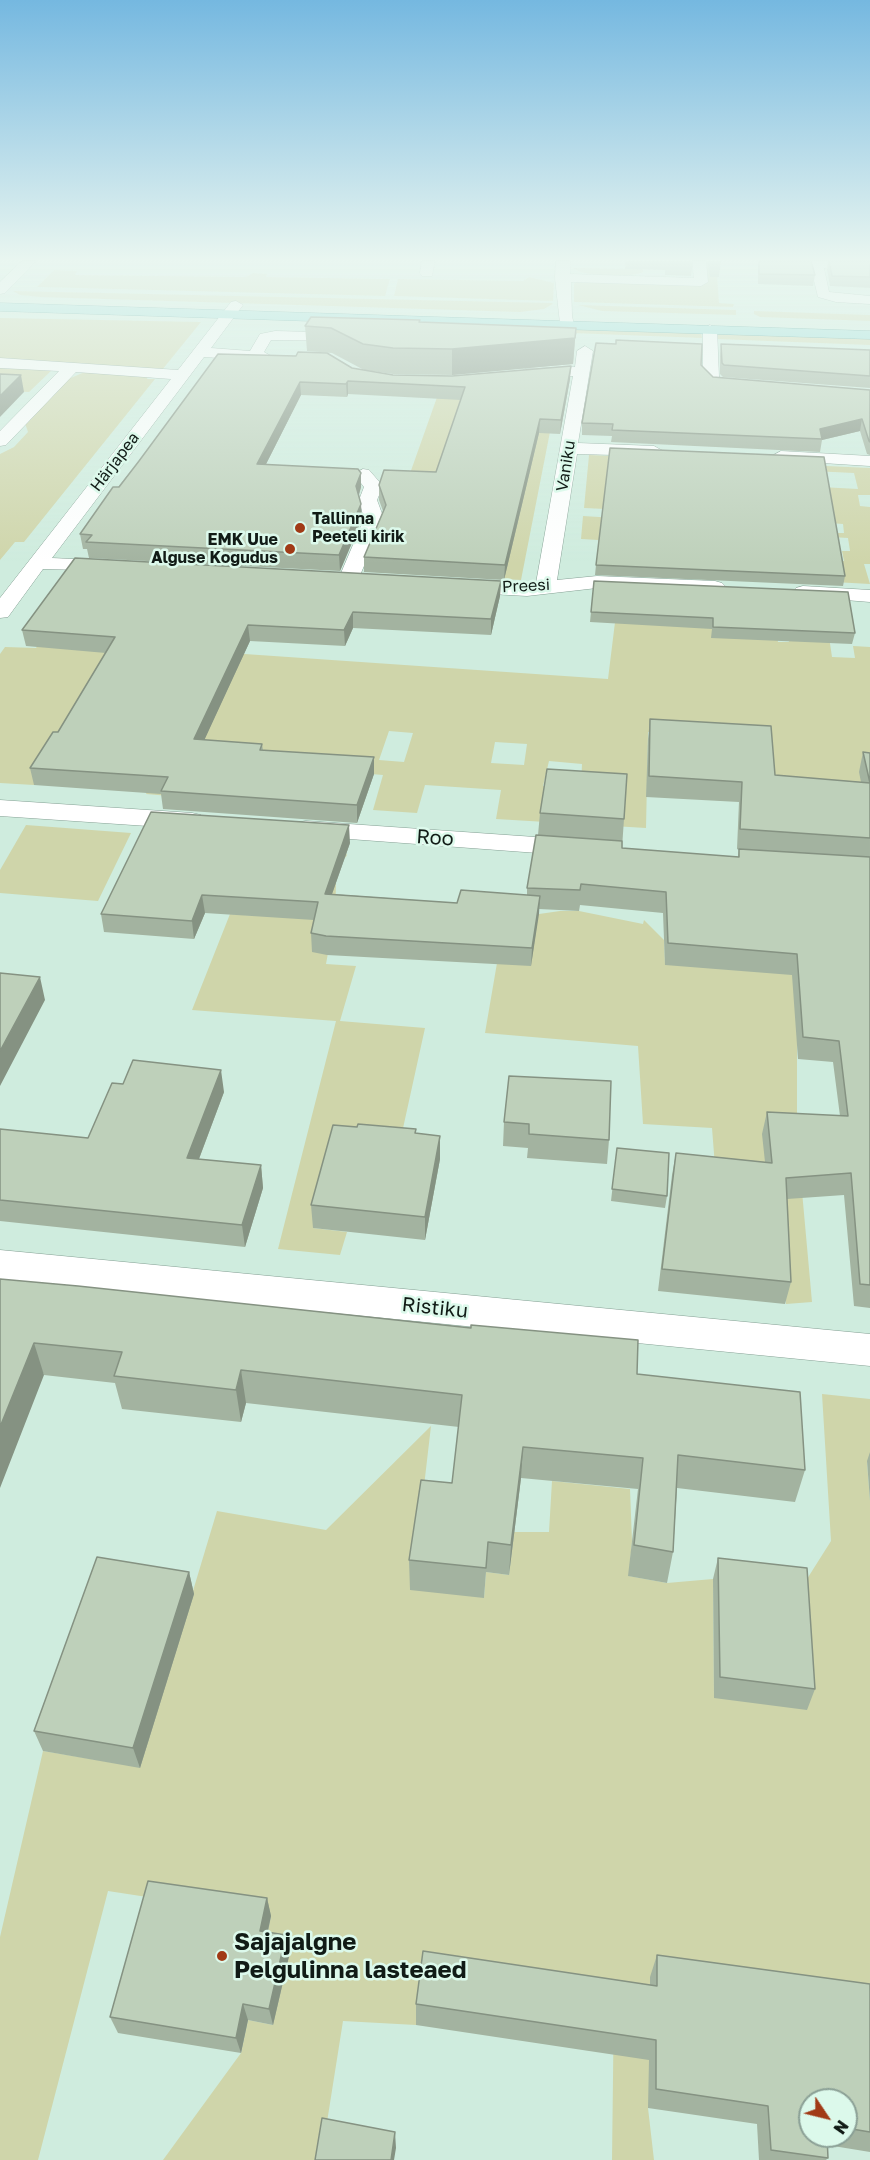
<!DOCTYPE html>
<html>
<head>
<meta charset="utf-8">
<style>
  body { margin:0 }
  #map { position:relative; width:870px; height:2160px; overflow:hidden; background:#cfecde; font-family:"Golos Text",sans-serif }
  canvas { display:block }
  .north { position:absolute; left:798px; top:2088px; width:60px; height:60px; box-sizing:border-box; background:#dcf9eb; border:2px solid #8ba096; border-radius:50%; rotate:125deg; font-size:16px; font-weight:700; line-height:24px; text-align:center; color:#111b16 }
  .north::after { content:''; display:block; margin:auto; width:21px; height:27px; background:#a13a16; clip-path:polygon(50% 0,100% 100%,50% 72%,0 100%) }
</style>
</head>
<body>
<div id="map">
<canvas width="870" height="2160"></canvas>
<div class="north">N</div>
</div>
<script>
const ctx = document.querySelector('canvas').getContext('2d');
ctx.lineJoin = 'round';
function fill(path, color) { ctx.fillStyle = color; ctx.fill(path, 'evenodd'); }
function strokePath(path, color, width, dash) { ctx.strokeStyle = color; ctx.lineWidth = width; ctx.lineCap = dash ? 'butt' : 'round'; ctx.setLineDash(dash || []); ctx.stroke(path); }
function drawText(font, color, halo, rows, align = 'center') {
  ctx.font = font + ' "Golos Text",sans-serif'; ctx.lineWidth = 5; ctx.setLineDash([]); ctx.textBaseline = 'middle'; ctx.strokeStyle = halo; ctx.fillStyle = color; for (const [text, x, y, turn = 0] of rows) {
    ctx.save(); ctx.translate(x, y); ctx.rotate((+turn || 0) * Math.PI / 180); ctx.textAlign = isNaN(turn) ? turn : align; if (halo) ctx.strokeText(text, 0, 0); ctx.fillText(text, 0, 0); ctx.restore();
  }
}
fill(new Path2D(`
  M643,261V272C631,278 583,277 573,268L631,269Z
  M703,261H716L719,303L734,304L733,307L574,302V284L576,281L704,283Z
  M54,270L77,271L75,275L246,277L253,273L267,274L266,277L390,279L385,296L37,287Z
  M529,277L554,283L553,301L394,296L398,279L523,281Z
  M13,291L552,303L553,304L544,309L520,312L41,297L20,295Z
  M578,305L736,310V315L602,311Z
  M754,311L870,315V321L760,317L754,314Z
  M0,318L201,322L162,370L0,359Z
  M576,328L701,333L702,338L572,333Z
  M717,334L870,339V345L717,339Z
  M0,367L52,370L29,392L0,391Z
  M87,371L148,376L147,379H155L24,542H15L0,560V454L14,447L28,432L25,423L66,380Z
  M441,386L558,391L521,580L375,572Z
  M589,455L870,468V495H858L860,506L870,507V564H864L870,584L707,575L708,532L692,531L690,545L644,542L643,547L599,545L598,540L581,539L583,516L648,520V511L584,508ZM609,462L714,467V482L661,479V484L644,483V478L607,477ZM747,468L854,473L858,489L747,483ZM829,523L843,524L844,533H830L831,537L848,538L850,551H842L844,561H834L833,553L818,552L816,533L810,532L809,528L829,529ZM736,555L774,558V573L735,570Z
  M617,606L775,622L778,642H789L786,623L828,630L832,657L855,658L853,646L870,647V773L864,796L770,775L668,734L648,732L646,828L496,819L501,790L425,785L417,813L373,810L383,775L347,772L170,796L146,794L164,757L56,749L34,785L0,783V654L5,647L36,648L41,640L608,679ZM389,731L413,733L404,762L379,760ZM495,742L527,744L524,765L491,763ZM549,761L582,764L581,788L543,786Z
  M26,825L131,833L98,901L0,893V870Z
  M258,844L344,850L347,855L345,858L268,851L259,872L290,876L287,883L309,885L311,881L336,883L335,922L332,934L316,933L312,951L328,953L326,964L356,966L340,1021L425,1028L398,1151L359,1147L358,1150L335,1149L313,1228L347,1232L340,1255L278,1249L336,1021L192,1010L230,914L258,916L269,884L242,882Z
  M560,911H579L643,924L644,920L664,940L665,964L808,938L797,1040V1136L812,1302L786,1304L780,1186L716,1179L712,1128L643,1124L638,1046L485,1033L497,963L539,914Z
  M822,1394L870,1399V1462H867L870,1501V2006L648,2108L654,2160H612L614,1995L416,2025L343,2021L321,2160H163L241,2053L248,2020L273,2025L264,1948L271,1916L108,1891L38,2160H0V1937L43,1751L140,1767L217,1511L326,1530L431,1426L421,1512L484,1598L486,1572L509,1575L514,1532H549L552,1481L630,1489L632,1541L629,1576L667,1583L713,1579L714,1698L800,1590L831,1541Z`), '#cfd5aa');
const minor = new Path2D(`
  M22,261H36L5,293L0,294V282Z
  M422,261H435L432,276H422L420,273Z
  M556,261H570V274L694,278L692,261H706L708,282L701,286L571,282L572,316L576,334L574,337L540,347L535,345L532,342L535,339L561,332L555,278Z
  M812,261H870V268H824L829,292L870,296V304L836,302L818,297L810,264Z
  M236,301L243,305L211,348L250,351L260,334L275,331L350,333L357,337L350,341L271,340L264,352L271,356L263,361L204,357L52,558L113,561L120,563L123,567L120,571L43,569L8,617L0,618V598L171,379L76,372L6,445L0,446V431L59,371L0,368V358L178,370L231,302Z
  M710,325L717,329L719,377L727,380L755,384L757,387L755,390H724L703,379V329Z
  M585,346L593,351L578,443L654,446L663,451L654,456L577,454L557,580L597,576L715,581L722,583L726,587L722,591L597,588L527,596L455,592L448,590L445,586L448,582L455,580L536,583L573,376L525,379L517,374L525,369L575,367L577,351Z
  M781,451L870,456V466L775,460L772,456Z
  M363,469L369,470L383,486L377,500L384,519L358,580L355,584H341L338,580L364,519L359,500L364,487L354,474Z
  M803,586L870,590V602L796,596L792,592L796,588Z
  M0,800L192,813L201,815L205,821L201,827L192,829L0,816Z
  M306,821L578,840L588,842L592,848L588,854L578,856L296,835L293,829L296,823Z
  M0,1250L870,1334V1366L0,1280Z`);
const major = new Path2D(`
  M0,303L870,331V339L0,311Z`);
strokePath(minor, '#85a094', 1);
strokePath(major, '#338a84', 1);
fill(minor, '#fff');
fill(major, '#8fddd9');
fill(new Path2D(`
  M626,261H693L691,276L665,275V270L625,269Z
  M707,261H721L719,277H710Z
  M758,261H811L815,275L813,286L758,284Z
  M828,261H870V288L830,286L827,270Z
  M420,322L576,328L573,364L452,375L393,374L364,370L332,353L307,351L305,326Z
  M721,344L870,350V388L723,377L720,374V356Z
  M218,354L352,368L393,375L570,379L560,434L539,433L504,580L364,572V557L383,511L379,500V485L436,472L461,400L348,394L347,397L301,395L266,464L361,473V487L359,495L362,519L340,571L89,558L87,549H83L80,534L139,461Z
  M701,365L713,377L870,390V455L867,454L860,431L822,440L820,452L611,442L612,436L582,435V423Z
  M596,565L845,576L843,586L595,575Z
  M501,581L500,596L491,635L353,628L345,646L250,641L204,740L262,744L263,750L374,774L357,823L163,809L161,794L34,785L30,768L58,732L106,653L26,646L22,630Z
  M594,581L855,633L852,644L711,638L712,629L590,622Z
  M650,719L775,775L861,782L859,772L863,752L870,753V1308L854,1306L844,1195L787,1199L791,1282L785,1304L658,1291L672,1175L676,1153L765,1162L762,1134L767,1112L840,1116L833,1062L798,1059L792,975L665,965L663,913L580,905L579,911L539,909L531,966L327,955L312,952L311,933L314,920L205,913L194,939L104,932L101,914L350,843L332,894L457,903L527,895V888L538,835L540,813L624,819L622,848L738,857L739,850L737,849L739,802L646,797L648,739Z
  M509,1076L609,1140L607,1164L527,1158L528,1148L503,1146L504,1122Z
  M224,1092L199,1159L261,1165L263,1188L245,1247L0,1221V1129L88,1138Z
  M416,1133L440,1159L425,1240L313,1228L311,1205Z
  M617,1148L667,1196L665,1208L611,1201Z
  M0,1279L637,1374L805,1470L795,1502L677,1488L673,1552L667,1583L628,1576L638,1489L521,1478L509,1575L486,1572L484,1598L410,1590L409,1560L452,1483L459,1427L246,1403L241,1422L122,1409L115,1383L44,1375Z
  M870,1452V1501L867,1461Z
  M718,1558L815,1689L807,1710L714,1698L713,1579Z
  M189,1572L194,1594L140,1768L43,1751L34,1731Z
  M267,1898L271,1916L268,1932L286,1935L290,1952L273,2025L248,2020L241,2053L118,2033L110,2017Z
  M657,1955L870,1984V2152L827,2145L828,2158L826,2160H759L757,2124L648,2108L649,2060L416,2025V2004L650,1985V1977ZM846,2100V2136H810Z`), '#a3b3a0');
fill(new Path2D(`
  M576,328L573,364L452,375V349Z
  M571,366L570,379L560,434L561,420Z
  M21,375L24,392L0,417V396Z
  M348,381V394L347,397L346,384Z
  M300,382L301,395L259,478L257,464Z
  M540,419L539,433L504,580L505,565Z
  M862,419L860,431L822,440L820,429Z
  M361,473V487L357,501L356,486Z
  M361,504L362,519L340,571L339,555Z
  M501,581L500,596L491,635V619Z
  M353,612V628L345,646L344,630Z
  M248,625L250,641L197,756L194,739Z
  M374,757V774L357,823V805Z
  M349,825L350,843L326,911L325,894Z
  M202,895L205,913L194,939L192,921Z
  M540,896L539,914L531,966L532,948Z
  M40,977L45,1000L0,1086V1051Z
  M221,1070L224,1092L191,1180L187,1158Z
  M440,1136V1159L425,1240V1217Z
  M261,1165L263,1188L245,1247L242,1225Z
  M34,1343L44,1375L0,1488V1427Z
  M241,1370L246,1403L241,1422L236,1390Z
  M523,1447L521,1478L509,1575L511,1545Z
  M189,1572L194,1594L140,1768L133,1748Z
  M267,1898L271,1916L264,1948L260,1931Z
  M286,1935L290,1952L273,2025L269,2009Z
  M243,2004L248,2020L241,2053L236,2038Z
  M395,2132L396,2148L394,2160H391Z`), '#859282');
const building = new Path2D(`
  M759,261H811L815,275L759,274Z
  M829,261H870V277L832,276Z
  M311,317L420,320L419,322L576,328L575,338L452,349L393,348L363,344L331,328L305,326Z
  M616,340L702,344L701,365L713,377L870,390V442L869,441L862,419L820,429L822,439L612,430L613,424L582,423L596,343L616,344Z
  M721,344L870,350V376L724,365L722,363Z
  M298,352L327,353L352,368L393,375L452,376L571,366L561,420L540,419L505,565L364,557L386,505L379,485L384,470L436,472L465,387L348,381L346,384L300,382L257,464L358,469L361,473L356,486L361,504L339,555L86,542L92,535L80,534L113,487H119L139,461L218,354L296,356Z
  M0,374L21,375L0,396Z
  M610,448L824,457L845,576L596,565Z
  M75,558L501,581L491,619L353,612L344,630L248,625L194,739L262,744L260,750L374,757L357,805L161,791L168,777L30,768L53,732H58L115,637L22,630Z
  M594,581L848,592L855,633L713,627V618L591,612Z
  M650,719L771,726L775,775L870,783L863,752L870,753V838L740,829L742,782L649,776Z
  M547,769L627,774L624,819L540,813Z
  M151,812L349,825L325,894L457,903L461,890L540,896L532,948L326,936L311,933L318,902L202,895L192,921L101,914Z
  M536,835L622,841V848L739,857V849L870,857V1285L860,1284L851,1173L786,1178L791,1282L662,1269L676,1153L772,1163L767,1112L848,1116L839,1041L803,1037L797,954L668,943L666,892L581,884L580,890L527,888Z
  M0,973L40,977L0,1051Z
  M133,1060L221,1070L187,1158L261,1165L242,1225L0,1200V1129L88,1138L112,1083L123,1084Z
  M509,1076L611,1081L609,1140L529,1134V1124L504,1122Z
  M358,1124L416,1129L415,1133L440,1136L425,1217L311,1205L333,1125L357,1127Z
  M617,1148L669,1153L667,1196L612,1189Z
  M0,1279L78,1286L471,1328V1325L638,1340L637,1374L800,1392L805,1470L678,1455L673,1552L634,1545L643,1458L523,1447L511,1545L488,1542L486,1568L409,1560L421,1480L452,1483L462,1395L241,1370L236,1390L114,1376L122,1352L34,1343L0,1427Z
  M97,1557L189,1572L133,1748L34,1731Z
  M718,1558L807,1568L815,1689L720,1677Z
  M148,1881L267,1898L260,1931L286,1935L269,2009L243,2004L236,2038L110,2017Z
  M423,1951L657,1986V1955L870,1984V2132L846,2128V2100H810V2136H827L828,2158L771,2150L768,2106L656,2089V2040L416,2004Z
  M322,2118L395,2132L391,2160H315Z`);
fill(building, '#bed0ba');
strokePath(building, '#859282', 1.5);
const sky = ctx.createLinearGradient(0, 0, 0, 564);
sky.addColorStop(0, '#75b8e0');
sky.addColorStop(0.46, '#e9f6f0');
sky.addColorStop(1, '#e9f6f000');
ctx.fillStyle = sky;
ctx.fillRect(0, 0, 870, 564);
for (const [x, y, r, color] of [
  [300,528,6,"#a13a16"],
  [290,549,6,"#a13a16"],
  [222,1956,6,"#a13a16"]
]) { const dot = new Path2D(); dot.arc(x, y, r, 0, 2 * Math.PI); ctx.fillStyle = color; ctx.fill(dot); strokePath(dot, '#dcf9eb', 2); }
drawText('16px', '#111b16', '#dcf9eb', [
  ["Härjapea",115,462,-53],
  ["Vaniku",566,466,-81],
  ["Preesi",526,586,-3]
]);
drawText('bold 16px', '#111b16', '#dcf9eb', [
  ["Tallinna",312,519],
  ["Peeteli kirik",312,537],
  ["EMK Uue",278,540,"right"],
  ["Alguse Kogudus",278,558,"right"]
], 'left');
drawText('20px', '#111b16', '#dcf9eb', [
  ["Roo",435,838,4],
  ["Ristiku",435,1308,6]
]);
drawText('bold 24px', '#111b16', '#dcf9eb', [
  ["Sajajalgne",234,1942],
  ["Pelgulinna lasteaed",234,1970]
], 'left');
</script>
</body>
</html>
